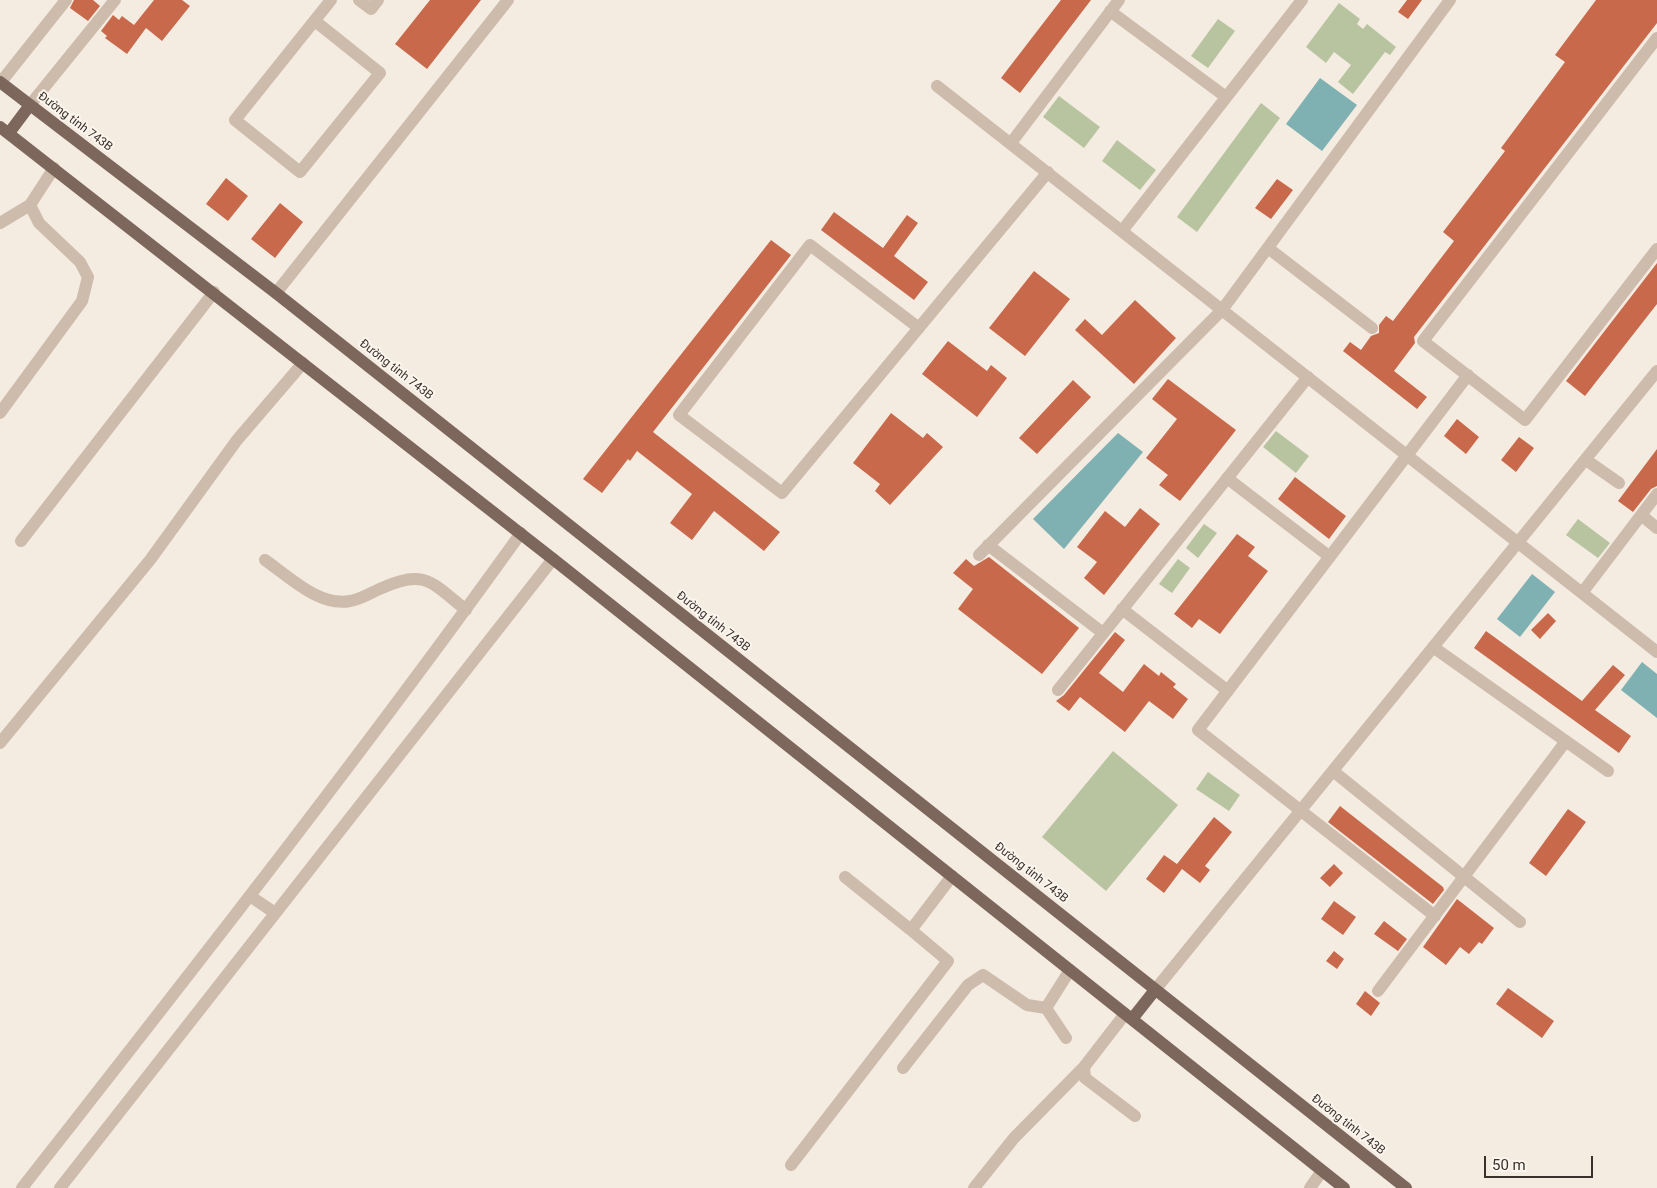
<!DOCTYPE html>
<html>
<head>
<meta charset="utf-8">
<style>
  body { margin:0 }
  #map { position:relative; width:1657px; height:1188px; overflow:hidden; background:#f4ebe1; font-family:Roboto,sans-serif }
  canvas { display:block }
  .scale { position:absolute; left:1484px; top:1156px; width:109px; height:22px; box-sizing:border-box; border:2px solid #3b302b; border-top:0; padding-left:6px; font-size:15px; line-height:18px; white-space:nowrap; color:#3b302b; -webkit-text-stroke:4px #fbf5ee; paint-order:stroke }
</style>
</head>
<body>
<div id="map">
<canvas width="1657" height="1188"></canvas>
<div class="scale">50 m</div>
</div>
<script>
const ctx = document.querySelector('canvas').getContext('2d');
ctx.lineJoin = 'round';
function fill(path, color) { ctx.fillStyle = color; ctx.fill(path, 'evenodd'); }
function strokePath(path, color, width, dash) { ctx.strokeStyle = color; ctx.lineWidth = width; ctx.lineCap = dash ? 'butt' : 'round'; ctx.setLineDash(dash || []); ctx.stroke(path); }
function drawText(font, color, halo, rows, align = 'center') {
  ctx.font = font + ' Roboto,sans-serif'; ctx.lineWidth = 4; ctx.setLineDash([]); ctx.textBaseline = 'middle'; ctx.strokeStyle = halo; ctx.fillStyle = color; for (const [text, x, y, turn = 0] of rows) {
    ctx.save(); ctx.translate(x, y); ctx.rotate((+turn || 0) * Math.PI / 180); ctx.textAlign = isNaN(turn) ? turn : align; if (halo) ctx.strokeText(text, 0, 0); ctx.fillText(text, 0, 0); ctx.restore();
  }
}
fill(new Path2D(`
  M1339,3L1360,19L1357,24L1363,29L1367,24L1396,47L1390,55L1385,52L1353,94L1338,82L1351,65L1334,52L1326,63L1306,47Z
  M1218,19L1235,31L1208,68L1191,56Z
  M1059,96L1100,127L1084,148L1043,117Z
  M1261,103L1280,118L1197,232L1177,217Z
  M1117,140L1156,170L1140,190L1102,161Z
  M1276,431L1309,456L1296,473L1263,447Z
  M1578,519L1610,543L1598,558L1566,535Z
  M1204,524L1217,533L1198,558L1186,548Z
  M1178,559L1190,568L1172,593L1159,584Z
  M1113,751L1178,805L1106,891L1042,837Z
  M1208,772L1240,795L1229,811L1196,789Z`), '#b8c4a0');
fill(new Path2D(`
  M1320,78L1357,105L1322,151L1286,124Z
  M1118,433L1143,452L1064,549L1033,519Z
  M1532,574L1555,592L1520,637L1497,619Z
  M1642,662L1657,674V718L1621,690Z`), '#7fb0b2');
fill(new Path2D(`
  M74,0H93L100,6L88,21L70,8Z
  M154,0H182L190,6L162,41L146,28L127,54L105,38L107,36L101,31L113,15L119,20L122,16L134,25Z
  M430,0H481L427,69L395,44Z
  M1061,0H1091L1020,93L1001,78Z
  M1407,0H1422L1408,19L1398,12Z
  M1596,0H1657V23L1414,337L1415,343L1394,371L1427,397L1417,409L1343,351L1350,342L1361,350L1371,336L1379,333V325L1386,316L1393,321L1454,241L1443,232L1505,151L1501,148L1565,62L1555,55Z
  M226,178L248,196L228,221L206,204Z
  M1277,179L1293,190L1271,219L1255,208Z
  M280,203L303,222L275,258L251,239Z
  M834,212L883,248L907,215L918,223L894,256L928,282L914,300L821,230Z
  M771,240L791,255L653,432L780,532L764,551L714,511L692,540L670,523L692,494L637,451L630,461L628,459L602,493L583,479Z
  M1657,263V304L1585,396L1566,381Z
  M1034,271L1070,299L1025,356L989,328Z
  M1135,300L1176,338L1134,384L1075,330L1085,319L1102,335Z
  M948,341L987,371L991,365L1007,378L977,417L922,374Z
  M1168,379L1236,430L1180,501L1159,485L1168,475L1146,458L1177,419L1152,399Z
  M1073,380L1091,397L1037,454L1019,438Z
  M891,413L923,438L927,433L943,447L890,505L875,491L880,484L853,463Z
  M1457,419L1479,437L1466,454L1444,436Z
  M1519,437L1534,448L1516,472L1501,460Z
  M1657,449V486L1651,489L1633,512L1618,501Z
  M1295,477L1346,516L1329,539L1278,499Z
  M1140,508L1160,524L1104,595L1084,578L1097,562L1077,547L1105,511L1125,527Z
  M1237,534L1255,547L1248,556L1268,571L1220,634L1199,619L1192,628L1174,614Z
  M989,557L1079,628L1042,674L958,609L973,589L953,573L966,559L974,566Z
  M1548,613L1556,621L1540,639L1531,630Z
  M1486,631L1582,701L1613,665L1625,675L1595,710L1631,736L1619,753L1474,648Z
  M1115,632L1125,640L1099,673L1123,692L1144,664L1159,676L1161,672L1176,684L1173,687L1188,699L1173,719L1149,701L1125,732L1080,697L1069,711L1056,701L1064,695Z
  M1340,806L1443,887L1444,890L1433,904L1328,822Z
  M1568,809L1586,822L1546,876L1529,863Z
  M1214,817L1232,832L1205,866L1210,870L1200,883L1182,869L1164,893L1146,879L1164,855L1177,864Z
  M1334,864L1343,873L1330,887L1320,878Z
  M1457,899L1494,928L1482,944L1479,942L1469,954L1460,947L1446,965L1423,947Z
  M1334,901L1356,917L1343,935L1321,919Z
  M1384,921L1407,939L1398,951L1374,934Z
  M1334,951L1344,959L1337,969L1326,961Z
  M1508,988L1554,1021L1542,1038L1496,1004Z
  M1365,991L1380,1003L1371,1016L1356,1004Z`), '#c8694b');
strokePath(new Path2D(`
  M359,0L371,9L378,0
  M1110,11L1226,97
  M315,21L380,73L300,172L235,120L331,0
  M1657,38L1423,341L1525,420L1657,249
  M1,82L66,0
  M937,86L1657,652
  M30,105L115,0
  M1011,143L1119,0
  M0,223L30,205
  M1122,231L1302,0
  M1268,248L1372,328
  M276,293L508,0
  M919,328L810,245L679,415L782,493L1048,172
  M0,413L82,301L88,277L80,262L39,223L30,205L54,168
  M1586,460L1619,483
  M1227,478L1330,557
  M1641,515L1657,528
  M21,541L214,292
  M988,545L1103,633
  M979,555L1222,310L1450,0
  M265,560C288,576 319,607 350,601C360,600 372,592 382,588C425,568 432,583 466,610
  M1582,593L1657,494
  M1122,609L1228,691
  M1433,647L1608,771
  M1058,690L1308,377
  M0,743L150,560L237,440L303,363
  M1333,771L1520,922
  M845,877L911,930
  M250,896L275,913
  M1435,916L1198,730L1468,375
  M1155,990L1657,371
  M1378,991L1566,741
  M1046,1008L1066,1038
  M1125,1014L1084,1067L1085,1078L1135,1116
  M903,1068L968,985L983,975L1027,1005L1046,1008L1070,970
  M791,1165L948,961L911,930L952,876
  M22,1188C191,972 361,756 521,533
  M60,1188L553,559
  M974,1188L1014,1138L1084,1067
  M1310,1188L1322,1171`), '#cdbbac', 12);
strokePath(new Path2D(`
  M0,82L276,293L1406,1188
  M0,127L553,559L1344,1188
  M9,133L30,105
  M1132,1019L1155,990`), '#7d675c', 12);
drawText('12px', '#3b302b', '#fbf5ee', [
  ["Đường tỉnh 743B",75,122,37],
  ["Đường tỉnh 743B",396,370,38],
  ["Đường tỉnh 743B",713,622,38],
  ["Đường tỉnh 743B",1031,873,38],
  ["Đường tỉnh 743B",1348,1125,38]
]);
</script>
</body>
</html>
